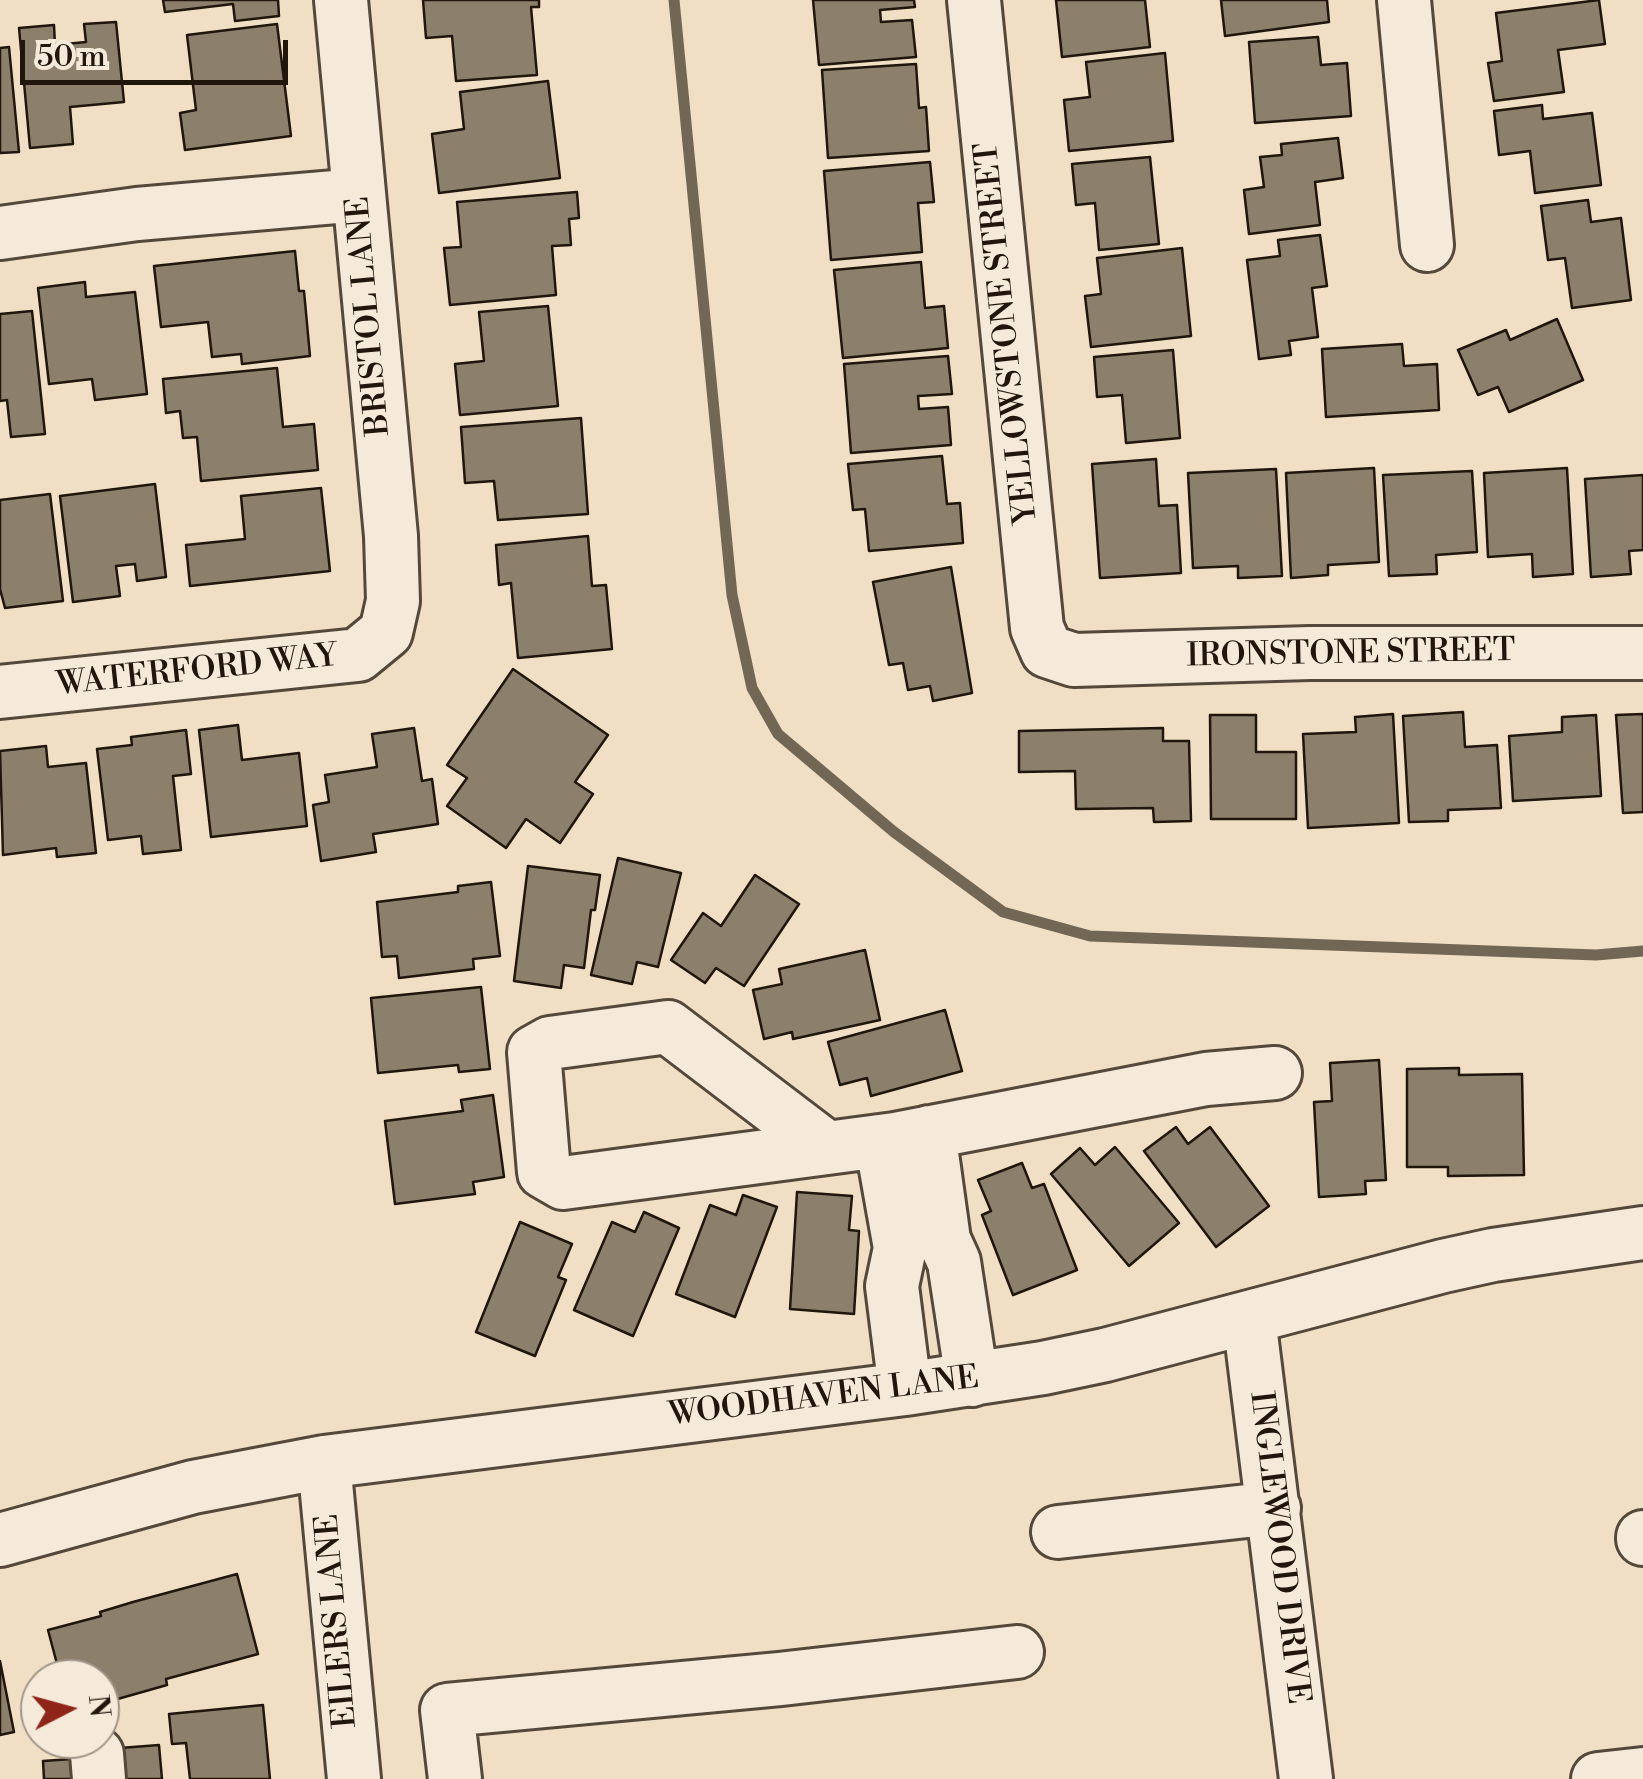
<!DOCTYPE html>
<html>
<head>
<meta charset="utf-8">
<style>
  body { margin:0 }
  #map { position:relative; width:1643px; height:1779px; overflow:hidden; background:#f0dfc5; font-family:"Libre Bodoni",serif }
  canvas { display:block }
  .north { position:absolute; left:20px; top:1659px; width:100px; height:100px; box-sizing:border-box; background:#f5ead9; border:2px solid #a09587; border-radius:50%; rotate:84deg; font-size:28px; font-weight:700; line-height:40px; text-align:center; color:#20160c }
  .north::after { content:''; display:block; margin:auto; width:35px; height:45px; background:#8f2418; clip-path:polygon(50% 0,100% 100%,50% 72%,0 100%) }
  .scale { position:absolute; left:20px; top:40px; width:268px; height:45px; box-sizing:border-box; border:5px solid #20160c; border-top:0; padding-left:12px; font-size:30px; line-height:35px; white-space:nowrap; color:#20160c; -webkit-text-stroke:8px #f5ead9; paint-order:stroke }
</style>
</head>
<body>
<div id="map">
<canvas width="1643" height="1779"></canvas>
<div class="north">N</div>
<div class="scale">50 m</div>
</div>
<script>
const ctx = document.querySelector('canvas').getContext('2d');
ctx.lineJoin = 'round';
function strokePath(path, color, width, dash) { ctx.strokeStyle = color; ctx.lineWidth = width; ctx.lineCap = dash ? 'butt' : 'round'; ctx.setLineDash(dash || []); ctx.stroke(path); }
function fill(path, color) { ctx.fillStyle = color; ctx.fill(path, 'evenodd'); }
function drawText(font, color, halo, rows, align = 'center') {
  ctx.font = font + ' "Libre Bodoni",serif'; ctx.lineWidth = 8; ctx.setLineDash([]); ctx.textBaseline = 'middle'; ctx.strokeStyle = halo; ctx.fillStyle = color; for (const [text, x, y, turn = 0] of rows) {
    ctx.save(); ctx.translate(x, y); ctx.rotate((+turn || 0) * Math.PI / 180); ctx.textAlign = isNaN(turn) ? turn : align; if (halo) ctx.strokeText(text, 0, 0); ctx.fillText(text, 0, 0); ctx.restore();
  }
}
strokePath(new Path2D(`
  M674,0L732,595L752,688L778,734L894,832L1003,912L1090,936L1596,955L1643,951`), '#726655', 11);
const building = new Path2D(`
  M163,0H278L279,16L235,21L233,4L165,12Z
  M423,0H539V7H531L537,75L456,81L452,36L426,38Z
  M813,0H914L915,7L880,10L881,22L912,20L916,57L819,65Z
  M1056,0H1145L1150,47L1062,57Z
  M1221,0H1327L1329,22L1225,36Z
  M1599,0L1605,44L1558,50L1564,92L1494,101L1488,63L1502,61L1496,13Z
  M116,22L124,102L70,107L73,144L30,148L19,28L54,25L55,45L86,42L84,24Z
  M277,24L291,136L185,150L180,113L196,110L187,35Z
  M1318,37L1321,65L1347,63L1351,116L1255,123L1249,42Z
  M9,47L19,152L0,153V48Z
  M1165,53L1173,141L1069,151L1064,100L1090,97L1086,62Z
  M916,64L919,108L926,107L929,151L828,158L822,70Z
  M548,81L560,178L439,193L432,134L464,129L460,92Z
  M1542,105L1543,119L1592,113L1601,185L1535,193L1530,151L1499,155L1494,111Z
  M1338,138L1343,178L1315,182L1320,225L1249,234L1244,190L1264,187L1260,157L1282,155L1281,144Z
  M1150,157L1159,244L1099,250L1095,203L1076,205L1072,164Z
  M930,162L934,202L918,203L922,252L831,260L824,171Z
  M577,192L579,218L569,219L571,245L552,246L556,295L450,305L444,248L461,247L457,202Z
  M1588,200L1591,222L1621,218L1631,300L1572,308L1565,258L1548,260L1541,206Z
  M1320,235L1327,286L1312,288L1318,337L1289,341L1291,355L1259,359L1247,260L1280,256L1278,240Z
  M1182,248L1191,336L1091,347L1085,296L1101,294L1097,258Z
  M295,251L299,291H304L310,356L242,364L241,354L212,357L208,322L161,327L154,266Z
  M921,262L925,308L944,306L948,348L843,358L834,270Z
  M85,282L86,297L135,292L147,394L95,400L92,379L49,384L38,288Z
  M548,306L558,406L460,415L455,364L484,361L479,312Z
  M32,311L45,434L11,437L7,400L0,401V314Z
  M1557,319L1583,380L1509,412L1498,387L1478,395L1458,350L1506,330L1510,340Z
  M1402,344L1404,366L1437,364L1439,410L1326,417L1322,349Z
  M1173,350L1180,438L1126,443L1122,395L1097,397L1094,357Z
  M948,356L952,394L918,396L919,409L948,407L951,445L851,453L844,364Z
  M277,368L283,427L314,424L318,470L201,481L197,437L183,438L180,411L166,413L163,379Z
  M581,418L588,514L498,520L494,481L465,483L461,427Z
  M942,456L947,504L960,503L963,543L869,551L865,509L853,510L848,464Z
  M1156,459L1159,506L1177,505L1181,573L1100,578L1092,464Z
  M1374,468L1379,562L1328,565V575L1291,578L1286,473Z
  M1567,468L1573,574L1533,577L1532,554L1488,557L1484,473Z
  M1276,469L1282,576L1238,578V566L1193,568L1188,473Z
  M1472,471L1477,552L1436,555L1437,574L1389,576L1383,475Z
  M1643,475V550L1629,551L1631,574L1591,577L1585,479Z
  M155,484L166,577L137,581L135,564L116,566L120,596L73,602L60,496Z
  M321,488L330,571L190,586L186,545L245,539L241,496Z
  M50,494L63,601L5,608L0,589V500Z
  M588,536L592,586L606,585L612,649L518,658L511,583L499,585L496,545Z
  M951,567L972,693L933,701L930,686L908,690L903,663L889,665L873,582Z
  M513,669L608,735L575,782L593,794L560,843L526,819L506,848L447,806L467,778L447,765Z
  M1463,712L1465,747L1497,745L1501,808L1448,810V821L1409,822L1403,716Z
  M1393,714L1399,823L1308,828L1303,734L1356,732L1355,717Z
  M1643,714V812L1623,813L1616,715Z
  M1210,715H1256V752H1296V819H1211Z
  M1596,715L1601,796L1513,801L1509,736L1562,732V717Z
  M238,725L242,760L299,753L307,826L211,837L199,730Z
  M414,728L422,781L432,779L438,824L373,834L376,852L321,861L313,805L329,802L325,775L377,767L372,734Z
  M1163,728V741H1189L1191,821L1154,822L1153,808L1076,809L1075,771L1019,772V731Z
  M186,730L191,774L173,776L181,850L143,854L141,836L108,840L97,749L132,745L131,737Z
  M46,746L48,767L86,763L96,853L57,857L56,848L3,855L0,751Z
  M618,858L681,873L658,967L637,962L632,984L591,975Z
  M528,866L600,875L595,910H591L584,968L564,965L561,988L514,981Z
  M755,875L799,904L744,986L716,968L705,983L671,960L703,913L721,926Z
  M491,882L500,956L473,959L474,969L399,978L397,956L382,957L377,902L458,892V886Z
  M865,950L880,1020L793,1039L792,1032L764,1039L753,990L782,984L779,969Z
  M481,987L490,1069L459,1072L458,1065L378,1073L371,998Z
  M945,1010L962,1071L871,1096L867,1078L840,1085L828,1042Z
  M1379,1060L1386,1180L1365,1181L1366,1194L1319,1197L1314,1102L1332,1101L1330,1063Z
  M1459,1068V1075L1522,1074L1524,1175L1448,1176V1167H1407V1069Z
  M493,1095L504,1177L473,1182L475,1194L395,1204L385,1121L463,1111L461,1100Z
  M1176,1127L1188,1144L1210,1127L1269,1206L1216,1247L1144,1151Z
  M1115,1147L1179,1223L1129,1266L1051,1174L1080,1148L1095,1165Z
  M1022,1163L1032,1188L1044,1184L1077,1270L1013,1295L982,1215L991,1211L978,1180Z
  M797,1192L852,1196L849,1230L859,1231L854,1314L790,1309Z
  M743,1195L777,1207L735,1317L676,1294L710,1205L736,1215Z
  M644,1212L679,1228L633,1336L574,1310L612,1222L635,1232Z
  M520,1222L572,1244L558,1277L566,1280L535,1356L476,1332Z
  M237,1574L258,1654L166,1679L167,1685L100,1704V1679H61L48,1630L101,1616L100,1612L133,1602Z
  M0,1661L14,1732L0,1735Z
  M263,1705L270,1779H190L186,1743L172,1744L169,1714Z
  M159,1745L162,1779H123L120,1748Z
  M72,1759L74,1779H44L43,1761Z`);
fill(building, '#8c7f6c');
strokePath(building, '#20160c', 2.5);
const minor = new Path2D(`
  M974,0L1037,628L1047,651L1074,660L1310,653H1643
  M1404,0L1427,245
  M0,233L137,214L359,195
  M0,692L358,655L386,632L393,601L391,536L341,0
  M929,1132L944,1240L954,1262L972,1380
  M881,1141L900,1248L892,1286L905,1389
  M827,1148L668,1027L550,1043L534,1052L544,1172L563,1183L895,1139L1206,1079L1275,1073
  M1249,1318L1306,1779
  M324,1462L354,1779
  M1058,1532L1274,1508
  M1643,1537V1539
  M0,1540L193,1487L324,1462L905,1389L1043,1368L1105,1355L1443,1266L1493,1255L1643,1233
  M97,1754L99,1779
  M455,1779L447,1710L780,1679L1017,1652
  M1598,1779L1643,1774`);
strokePath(minor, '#54483a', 58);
strokePath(minor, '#f5ead9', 52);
drawText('32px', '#20160c', '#f5ead9', [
  ["BRISTOL LANE",370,316,-95],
  ["YELLOWSTONE STREET",1008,333,-96],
  ["IRONSTONE STREET",1351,655,-1],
  ["WATERFORD WAY",197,672,-6],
  ["WOODHAVEN LANE",824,1398,-7],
  ["INGLEWOOD DRIVE",1278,1548,83],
  ["EILERS LANE",338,1621,-95]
]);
</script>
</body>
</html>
